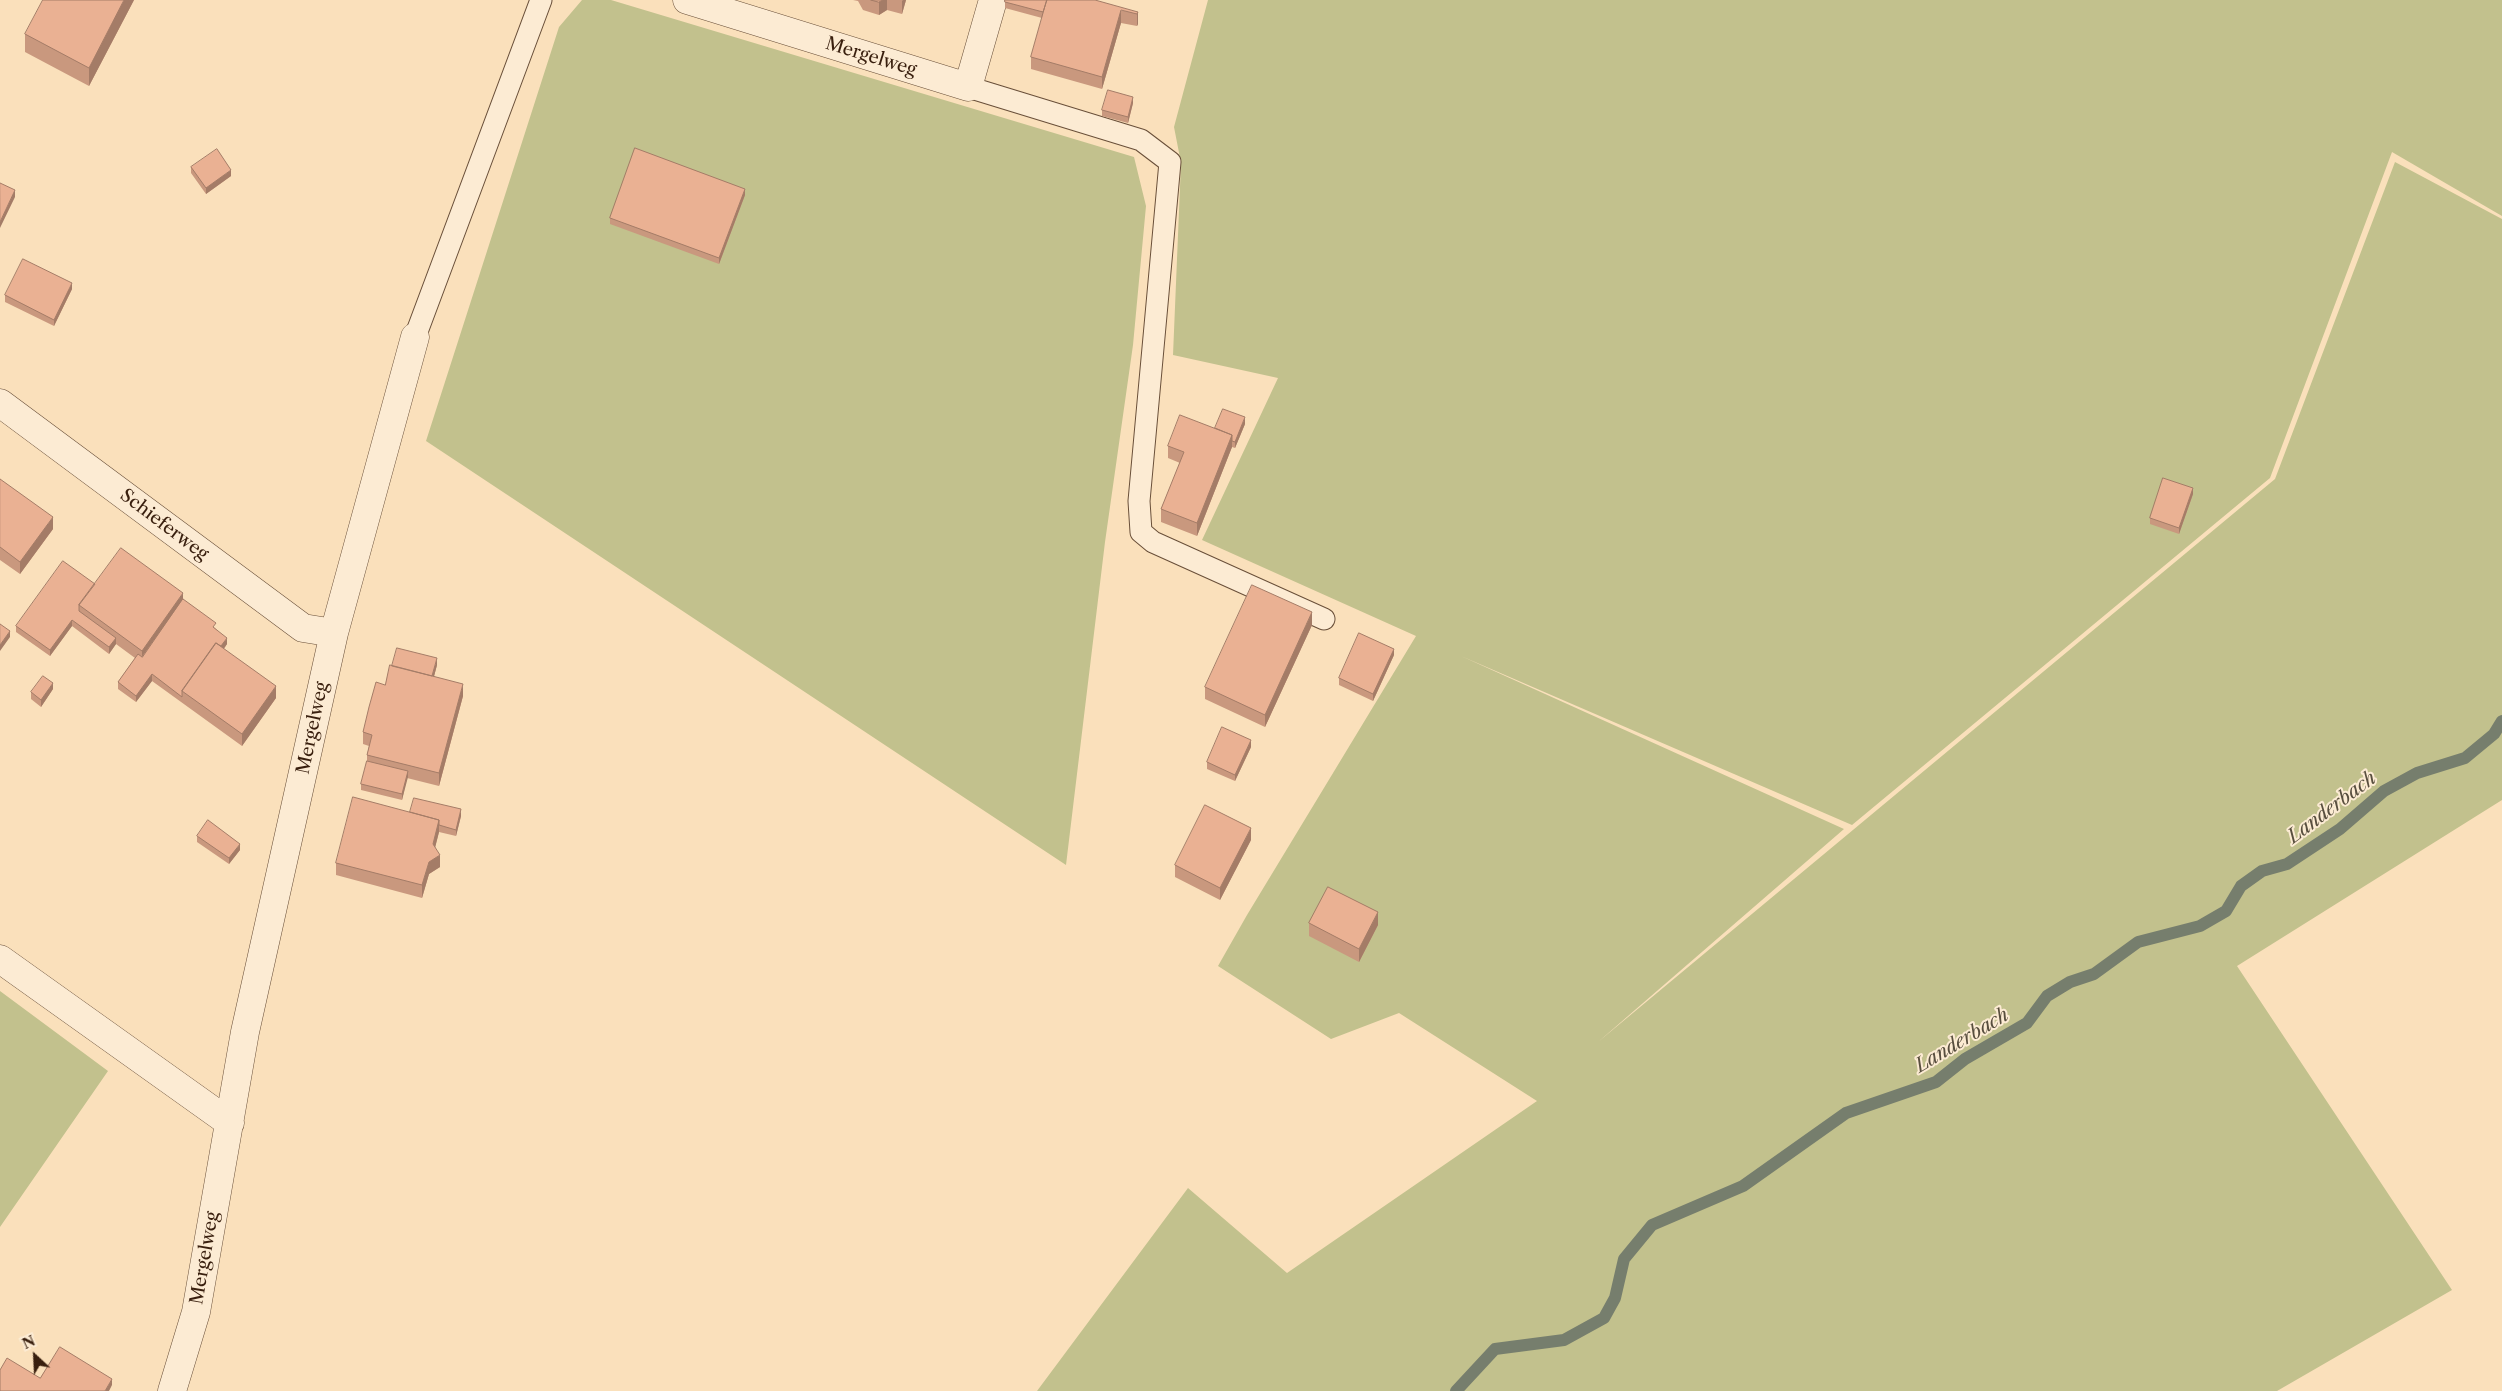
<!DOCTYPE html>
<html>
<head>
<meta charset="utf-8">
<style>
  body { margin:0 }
  #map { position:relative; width:2502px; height:1391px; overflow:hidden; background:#fae0bb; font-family:"Libre Caslon Text",serif }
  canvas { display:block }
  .north { position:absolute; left:10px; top:1331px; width:50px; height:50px; -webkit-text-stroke:4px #fcebd3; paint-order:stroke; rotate:335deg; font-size:14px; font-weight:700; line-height:20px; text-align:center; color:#391f0e }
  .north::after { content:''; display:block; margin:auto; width:18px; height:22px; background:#391f0e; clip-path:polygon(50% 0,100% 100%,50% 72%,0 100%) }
</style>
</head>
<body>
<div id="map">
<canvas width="2502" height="1391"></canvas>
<div class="north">N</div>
</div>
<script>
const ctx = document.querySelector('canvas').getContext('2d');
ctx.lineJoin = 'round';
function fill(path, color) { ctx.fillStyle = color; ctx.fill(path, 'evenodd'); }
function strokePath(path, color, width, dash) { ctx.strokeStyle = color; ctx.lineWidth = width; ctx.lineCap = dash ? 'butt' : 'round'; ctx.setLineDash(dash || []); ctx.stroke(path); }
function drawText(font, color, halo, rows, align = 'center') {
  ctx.font = font + ' "Libre Caslon Text",serif'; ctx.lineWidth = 4; ctx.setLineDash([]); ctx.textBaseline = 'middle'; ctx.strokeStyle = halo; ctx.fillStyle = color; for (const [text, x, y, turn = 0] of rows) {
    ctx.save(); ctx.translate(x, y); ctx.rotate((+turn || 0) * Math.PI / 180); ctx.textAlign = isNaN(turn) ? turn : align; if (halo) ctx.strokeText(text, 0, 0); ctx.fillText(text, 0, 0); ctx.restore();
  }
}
fill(new Path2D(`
  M582,0H611L1134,157L1146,206L1133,345L1105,542L1066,865L426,441L559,27Z
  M1208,0H2502V216L2392,152L2270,478L1852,825L1461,656L1844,829L1598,1042L2275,479L2395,162L2502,219V800L2237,966L2452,1290L2277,1391H1037L1188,1188L1287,1273L1537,1101L1399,1013L1331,1039L1218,966L1247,915L1416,636L1202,540L1278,378L1173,355L1181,163L1174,127Z
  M0,991L108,1071L0,1227Z`), '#c2c18d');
strokePath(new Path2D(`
  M1456,1391L1495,1349L1564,1340L1604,1318L1615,1298L1624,1259L1652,1225L1743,1186L1846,1113L1936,1082L1965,1059L2027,1023L2047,996L2070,982L2094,974L2138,942L2200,926L2226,911L2241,886L2262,871L2287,864L2340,829L2384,791L2417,773L2465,758L2494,734L2502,721`), '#767e6d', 12);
const service = new Path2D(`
  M968,87L1141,140L1170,162L1139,501L1141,532L1153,542L1324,619
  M415,337L541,0`);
const minor = new Path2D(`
  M687,0L968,87L993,0
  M0,403L303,628L334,633
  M0,959L230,1123
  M172,1391L196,1312L245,1032L334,633L415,337`);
strokePath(service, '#694f39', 23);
strokePath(minor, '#694f39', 29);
strokePath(service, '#fcebd3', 21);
strokePath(minor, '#fcebd3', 28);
fill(new Path2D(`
  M134,0L89,86L25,52V34Z
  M853,0H906L902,14L887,10L879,15L863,10L858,1Z
  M1005,2L1138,12V24L1137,26L1121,23L1102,89L1031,69V57L1042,18L1005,8Z
  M1133,103L1128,123L1102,116V110Z
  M191,167L231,176L206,194L191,173Z
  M745,195L719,264L610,224V218Z
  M72,289L54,326L5,302V295Z
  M1245,424L1235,448L1232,447L1197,536L1161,522V509L1180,463L1168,458V446L1215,428Z
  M0,479L53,529L20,574L0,560Z
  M2193,494L2179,534L2150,524V518Z
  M95,584L183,599L216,629L227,644L224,649L276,698L242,746L152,681L136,702L118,689V682L135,658L116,644L109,654L72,626L50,656L16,632V626Z
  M1312,625L1265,727L1205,699V687Z
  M1394,655L1373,701L1339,685V678Z
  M437,665L434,676L463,696L439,786L407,778L402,800L361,790V784L367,761V755L369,746L363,744V732L385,685Z
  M53,689L41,707L31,699V692Z
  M1251,747L1235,781L1207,769V762Z
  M410,812L461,816L456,836L439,832L435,847L440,867L429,874L422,898L336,875V863Z
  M197,836L240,850L229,864L197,842Z
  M1251,840L1220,900L1175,877V865Z
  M1309,923L1378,925L1359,962L1309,936Z`), '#c9987e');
fill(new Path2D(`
  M124,0H134L89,86V68Z
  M883,0H887V10L879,15V2Z
  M903,0H906L902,14V1Z
  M1121,10V23L1102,89V77Z
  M1138,12V24L1137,26V14Z
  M1133,97V103L1128,123V117Z
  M231,170V176L206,194V188Z
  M745,189V195L719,264V258Z
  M15,190V197L0,228V222Z
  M72,283V289L54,326V320Z
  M1245,417V424L1235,448V442Z
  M1232,435V447L1197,536V523Z
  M2193,488V494L2179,534V528Z
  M53,517V529L20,574V562Z
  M183,593V606L142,663V651Z
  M1312,612V625L1265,727V715Z
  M72,620V626L50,656V650Z
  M10,631V637L0,651V645Z
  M116,638V644L109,654V647Z
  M227,638V644L218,656V650Z
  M1394,649V655L1373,701V694Z
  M437,658V665L431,688V681Z
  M152,674V681L136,702V696Z
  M53,683V689L41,707V700Z
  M463,684V696L439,786V773Z
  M276,686V698L242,746V734Z
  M1251,740V747L1235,781V775Z
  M408,771V777L402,800V794Z
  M461,809V816L456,836V830Z
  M439,820V832L433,856V844Z
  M1251,828V840L1220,900V888Z
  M240,844V850L229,864V858Z
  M440,855V867L429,874L422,898V885L429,862Z
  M1378,912V925L1359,962V949Z
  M112,1379V1385L109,1391H105Z`), '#a47c67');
const building = new Path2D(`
  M43,0H124L89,68L25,34Z
  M871,0H883L879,2Z
  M1005,0H1047L1043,12L1005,2Z
  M1047,0H1095L1138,12L1137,14L1121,10L1102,77L1031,57Z
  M1108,90L1133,97L1128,117L1102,110Z
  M635,148L745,189L719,258L610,218Z
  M217,149L231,170L206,188L191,167Z
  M0,183L15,190L0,222Z
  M23,259L72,283L54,320L5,295Z
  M1223,409L1245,417L1235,442L1232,441V435L1215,428Z
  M1180,415L1232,435L1197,523L1161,509L1184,452L1168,446Z
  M2163,478L2193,488L2179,528L2150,518Z
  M0,479L53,517L20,562L0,547Z
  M121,548L183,593L142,651L79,605Z
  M63,561L95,584L79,605V611L116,638L109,647L72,620L50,650L16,626Z
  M1252,585L1312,612L1265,715L1205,687Z
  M183,599L216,623L213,627L227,638L221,646L216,643L182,691V697L152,674L136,696L118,682L138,654L142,657Z
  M0,624L10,631L0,645Z
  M1359,633L1394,649L1373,694L1339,678Z
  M216,643L276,686L242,734L182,691Z
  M397,648L437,658L432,676L392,666Z
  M390,665L463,684L439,773L367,755L372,735L363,732L369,707L376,682L385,685Z
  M43,676L53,683L41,700L31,692Z
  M1222,727L1251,740L1235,775L1207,762Z
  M367,761L408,771L402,794L361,784Z
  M353,797L439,820L433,844L440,855L429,862L422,885L336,863Z
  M414,798L461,809L456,830L439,825V820L410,812Z
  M1205,805L1251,828L1220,888L1175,865Z
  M208,820L240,844L229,858L197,836Z
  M1328,887L1378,912L1359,949L1309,923Z
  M60,1347L112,1379L105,1391H0V1370L7,1358L40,1378Z`);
fill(building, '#eab193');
strokePath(building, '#a47c67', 1);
drawText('18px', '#391f0e', '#fcebd3', [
  ["Mergelweg",871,57,17],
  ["Schieferweg",164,525,37],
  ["Mergelweg",313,728,-78],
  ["Mergelweg",205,1258,-80]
]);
drawText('italic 19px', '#584e3e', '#fcebd3', [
  ["Landerbach",2332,808,-37],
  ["Landerbach",1962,1041,-31]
]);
</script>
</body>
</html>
